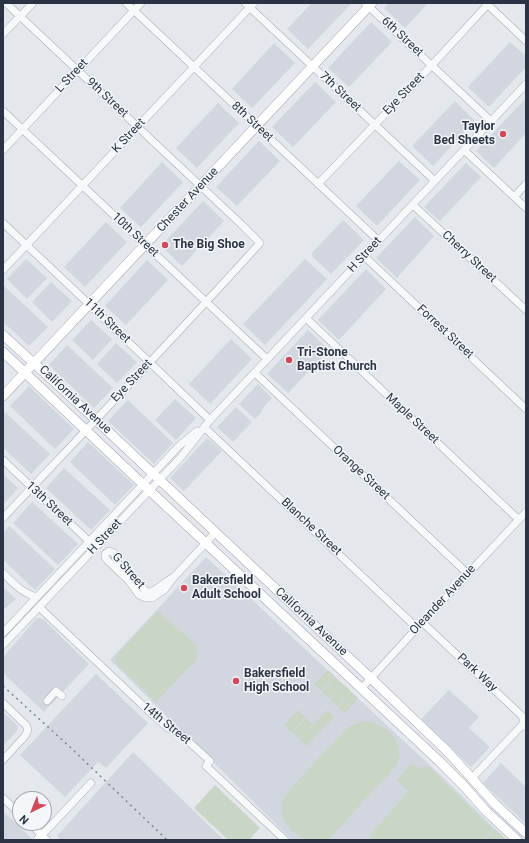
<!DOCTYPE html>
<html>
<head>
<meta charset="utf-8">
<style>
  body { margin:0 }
  #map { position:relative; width:529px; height:843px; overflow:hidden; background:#e4e7ec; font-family:Roboto,sans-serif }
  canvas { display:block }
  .frame { position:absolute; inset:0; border:4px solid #2b3445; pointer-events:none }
  .north { position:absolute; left:12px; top:791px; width:40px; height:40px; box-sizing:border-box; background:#f4f6f9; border:1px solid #a4a8b1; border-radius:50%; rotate:223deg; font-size:11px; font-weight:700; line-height:16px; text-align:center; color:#2b3445 }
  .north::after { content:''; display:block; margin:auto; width:14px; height:18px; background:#d1495b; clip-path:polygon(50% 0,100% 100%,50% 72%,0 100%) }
</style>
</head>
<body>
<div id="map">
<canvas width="529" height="843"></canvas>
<div class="frame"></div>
<div class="north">N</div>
</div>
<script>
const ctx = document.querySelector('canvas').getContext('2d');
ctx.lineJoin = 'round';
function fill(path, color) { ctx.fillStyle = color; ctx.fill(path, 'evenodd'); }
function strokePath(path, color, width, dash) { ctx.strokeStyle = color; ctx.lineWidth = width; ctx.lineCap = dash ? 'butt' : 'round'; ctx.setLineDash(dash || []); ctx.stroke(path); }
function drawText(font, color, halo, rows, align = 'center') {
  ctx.font = font + ' Roboto,sans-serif'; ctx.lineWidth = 3; ctx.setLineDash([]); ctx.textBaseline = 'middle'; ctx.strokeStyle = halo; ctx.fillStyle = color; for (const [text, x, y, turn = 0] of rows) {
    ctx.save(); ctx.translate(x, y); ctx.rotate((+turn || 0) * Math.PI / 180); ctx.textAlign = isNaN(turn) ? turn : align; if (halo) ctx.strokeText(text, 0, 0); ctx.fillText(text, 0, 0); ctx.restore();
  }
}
fill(new Path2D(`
  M312,3L351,4L308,49L287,29Z
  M389,3H428L405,28L384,8Z
  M371,22L392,42L349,87L328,68Z
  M510,42L526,56V67L489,107L468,87Z
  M274,43L295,63L252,108L232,89Z
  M315,82L336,102L293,147L272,127Z
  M526,98V133L494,168L476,151Z
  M455,101L475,121L433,166L412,146Z
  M218,103L239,123L197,168L176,148Z
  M259,141L280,161L237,206L216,187Z
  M399,161L420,180L377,226L356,206Z
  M162,162L183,182L141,227L120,208Z
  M466,163L481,177L440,221L424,207Z
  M203,201L224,221L182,266L161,246Z
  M415,217L434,236L397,278L376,258Z
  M343,220L364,240L331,274L312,256V253Z
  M106,222L127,242L85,287L64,267Z
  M26,259L47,278L27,299L7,279Z
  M305,259L327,279L265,345L243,324Z
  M147,260L168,280L126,325L105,306Z
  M366,269L386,289L339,340L318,320Z
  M51,282L72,301L52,322L32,302Z
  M3,285L48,327L29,346L3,322Z
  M91,320L112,339L93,360L72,340Z
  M308,330L329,350L288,393L267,374Z
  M231,339L252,359L210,404L189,384Z
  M116,343L137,362L117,383L97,364Z
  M67,345L113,388L94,408L49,365Z
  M258,384L272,398L262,409L263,410L255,419L239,404Z
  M29,386L74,429L55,449L10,406Z
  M175,399L196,418L176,440L155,420Z
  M128,400L173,443L154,464L108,421Z
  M236,407L252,422L233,442L217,427Z
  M5,412L50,454L31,474L3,448V414Z
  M207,438L222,451L184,491L170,478Z
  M88,442L134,485L115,505L70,462Z
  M64,468L110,510L91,530L46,488Z
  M3,474L18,488L3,505Z
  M32,502L78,544L58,565L13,523Z
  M9,526L55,569L35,590L3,560V533Z
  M206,557L449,783L506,840H292L110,660Z
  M3,587L16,599L3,610Z
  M37,618H40L44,620L89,664L44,712L3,673V657Z
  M96,674L148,723L106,768L98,762L65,797L20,755Z
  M449,690L479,717L469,728L490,747L471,767L421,719Z
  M3,712L18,726L17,731L3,746Z
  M133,752L224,840H61L57,836Z
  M501,763L526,787V824L483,783Z
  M3,812L7,815L33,840H3Z`), '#d2d6de');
fill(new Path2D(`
  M158,611L197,646V659L156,702L115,662L118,654Z
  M328,670L335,676L321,691L314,684Z
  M335,677L343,684L329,698L322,692Z
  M343,684L351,691L337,706L330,699Z
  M351,692L358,698L345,713L338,707Z
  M298,710L305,717L291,732L284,725Z
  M327,710L334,717L307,746L299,740Z
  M306,718L313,724L299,739L292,732Z
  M365,721C380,722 397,734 399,750C400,756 398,761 396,766L328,840C321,840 313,841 306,839C292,836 279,818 282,803C284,797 287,794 290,789L346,729L352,725Z
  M412,763L417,768L428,766L493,829L483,840H370V834L406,795L408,791L397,780Z
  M215,785L260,828L249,840H230L226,838L194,808Z
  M495,829L507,840H485Z`), '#c9d6c5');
const minor = new Path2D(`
  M126,3L379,241
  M245,3L435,181
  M365,3L491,121
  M486,3L526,41
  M3,34L33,3
  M3,111L267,359
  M3,150L141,3
  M464,150L526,208
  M318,184L432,65L489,3
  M514,197L526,184
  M413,205L526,310
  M3,223L71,287L210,420
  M364,256L526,409
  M3,270L254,3
  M306,318L519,520
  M255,373L468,574
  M204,427L417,628
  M3,460L92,544
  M3,518C89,427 176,336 260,243L242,225L6,3
  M3,573C13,583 22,593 37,597
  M174,577C166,580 156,592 149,592C146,592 144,590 142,587C135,577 124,571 117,562C116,559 115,556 114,553L109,551L105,554V557L107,560L128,580L139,595L146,598H152L164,590L174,577L215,533
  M39,607L154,716L168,728L178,732L210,761L206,766L285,840
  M422,622L522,716L526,727
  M3,633L179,446L197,431
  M3,645L181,457L210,420L526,84
  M361,689L417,628L526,512
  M47,701L56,691L62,696
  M3,703L26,725L28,730L25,736L3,760
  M472,778L526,721
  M3,798L20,814
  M29,823L47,840
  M42,835L91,783`);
const major = new Path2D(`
  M3,335L96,420L377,684L448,752L495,804L526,833
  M3,352L149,490L439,761L464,786L486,811L517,840
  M3,396L372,3
  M38,840L42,835`);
strokePath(minor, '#a9aeb7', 8);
strokePath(major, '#a3abb8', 10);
strokePath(minor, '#f7f8fa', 7);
strokePath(major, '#fff', 9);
strokePath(new Path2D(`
  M3,686L71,748L167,840`), '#7d8696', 1.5, [2, 4]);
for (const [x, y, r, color] of [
  [503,134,4,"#d1495b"],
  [165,245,4,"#d1495b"],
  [289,360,4,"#d1495b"],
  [184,588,4,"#d1495b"],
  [236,681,4,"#d1495b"]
]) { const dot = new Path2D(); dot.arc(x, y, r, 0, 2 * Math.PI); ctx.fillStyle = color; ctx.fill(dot); strokePath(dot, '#f4f6f9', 1.5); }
drawText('12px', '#2b3445', '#f4f6f9', [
  ["6th Street",402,37,43],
  ["L Street",72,76,-47],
  ["7th Street",340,92,43],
  ["Eye Street",404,94,-46],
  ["9th Street",107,98,43],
  ["8th Street",252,122,43],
  ["K Street",129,136,-47],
  ["Chester Avenue",188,200,-47],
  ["10th Street",135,235,43],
  ["H Street",365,255,-47],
  ["Cherry Street",469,257,43],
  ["11th Street",107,321,44],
  ["Forrest Street",445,332,43],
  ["Eye Street",132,381,-47],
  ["California Avenue",75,400,43],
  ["Maple Street",412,419,43],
  ["Orange Street",361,473,43],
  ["13th Street",49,504,43],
  ["Blanche Street",311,527,43],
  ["H Street",105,537,-47],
  ["G Street",128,571,49],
  ["Oleander Avenue",443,600,-47],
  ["California Avenue",311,622,43],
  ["Park Way",477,673,43],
  ["14th Street",166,724,39]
]);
drawText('bold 12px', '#2b3445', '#f4f6f9', [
  ["Taylor",495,127,"right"],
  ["Bed Sheets",495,141,"right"],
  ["The Big Shoe",173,245],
  ["Tri-Stone",297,353],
  ["Baptist Church",297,367],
  ["Bakersfield",192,581],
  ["Adult School",192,595],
  ["Bakersfield",244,674],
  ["High School",244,688]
], 'left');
</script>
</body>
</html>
